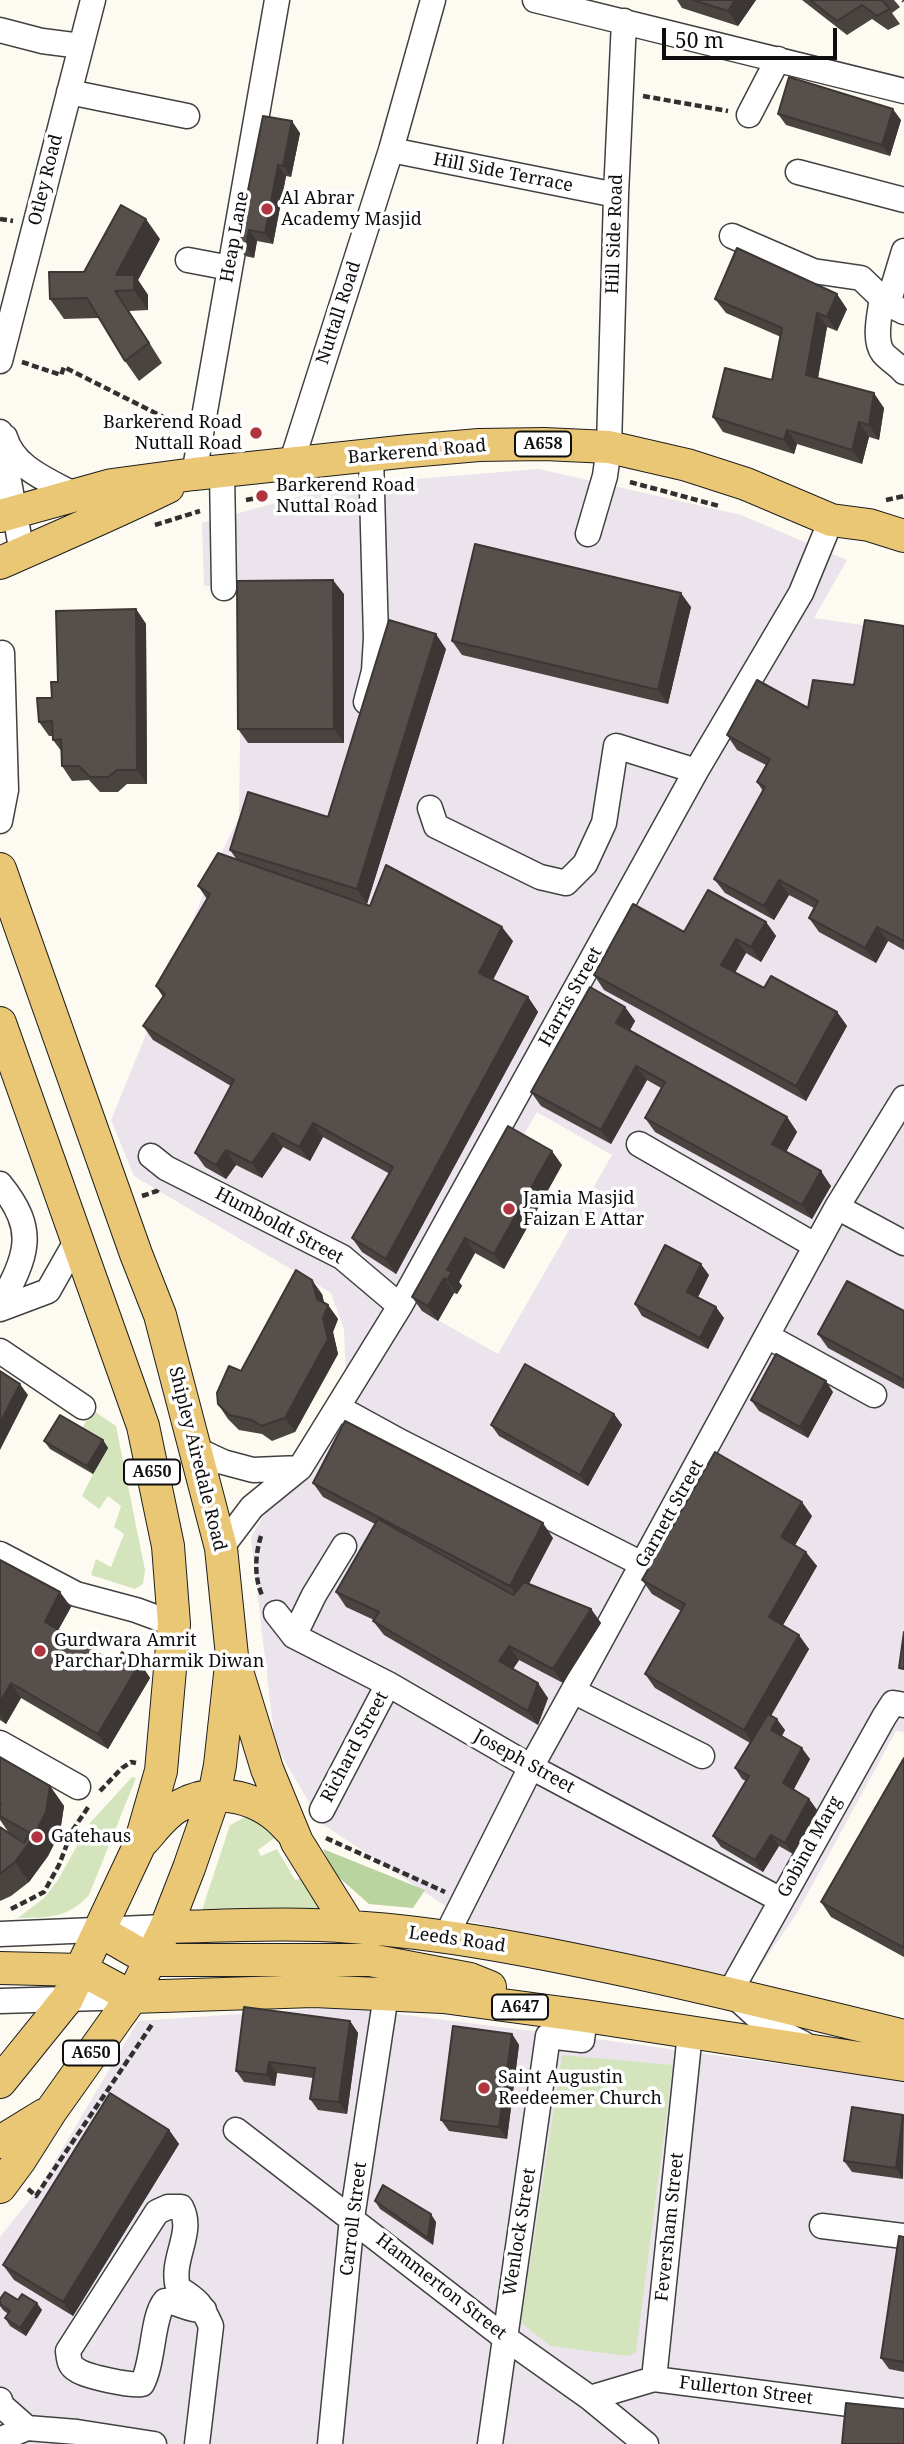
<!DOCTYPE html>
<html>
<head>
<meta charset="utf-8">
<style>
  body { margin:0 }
  #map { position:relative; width:904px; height:2444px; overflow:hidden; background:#fdfaf1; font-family:"Noto Serif",serif }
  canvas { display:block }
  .scale { position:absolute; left:662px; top:28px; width:175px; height:32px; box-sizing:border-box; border:4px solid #0e0e0e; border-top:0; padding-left:9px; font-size:21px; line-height:24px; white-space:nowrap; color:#0e0e0e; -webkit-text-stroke:5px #fff; paint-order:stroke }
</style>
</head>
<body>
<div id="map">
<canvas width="904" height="2444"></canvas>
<div class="scale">50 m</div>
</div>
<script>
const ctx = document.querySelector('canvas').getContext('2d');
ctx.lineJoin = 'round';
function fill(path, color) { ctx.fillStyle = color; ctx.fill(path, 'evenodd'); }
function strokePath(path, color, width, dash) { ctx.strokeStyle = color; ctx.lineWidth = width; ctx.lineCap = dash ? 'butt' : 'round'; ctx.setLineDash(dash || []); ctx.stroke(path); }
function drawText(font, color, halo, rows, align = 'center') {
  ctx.font = font + ' "Noto Serif",serif'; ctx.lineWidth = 7; ctx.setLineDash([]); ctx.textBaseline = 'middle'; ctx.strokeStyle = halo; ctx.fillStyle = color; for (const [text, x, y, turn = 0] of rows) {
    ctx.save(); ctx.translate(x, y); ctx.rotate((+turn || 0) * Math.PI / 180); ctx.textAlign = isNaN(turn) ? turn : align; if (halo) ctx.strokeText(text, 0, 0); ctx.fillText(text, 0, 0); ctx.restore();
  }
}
fill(new Path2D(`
  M539,469L741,515L847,560L814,618L904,631V1732L896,1731L797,1913L751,1980L468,1921L321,1823L275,1744L251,1537L346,1373L344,1329L331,1293L134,1176L111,1120L217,861L239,818L242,586H204L202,523L342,485ZM537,1112L612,1155L498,1354L422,1311Z
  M342,2007L604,2040L904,2081V2444H0V2237L39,2188L138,2021Z`), '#ebe4ec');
fill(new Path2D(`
  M91,1409L116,1426L145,1570L143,1584L135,1589L91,1575L96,1559L111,1567L124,1534L114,1527L121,1506L108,1496L99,1509L82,1496L93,1474L81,1432Z
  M132,1777L136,1778L89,1895C69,1918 46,1918 18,1918L44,1898L58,1880L89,1824Z
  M253,1813L279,1835L258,1850L261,1856L277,1849L295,1880L304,1878L321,1909L202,1910L230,1825Z
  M562,2055L673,2065L636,2352L628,2356L551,2346L521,2323Z`), '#d4e5be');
fill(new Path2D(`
  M323,1849L425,1890L413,1908L369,1904L334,1873Z`), '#b9d49f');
const minor = new Path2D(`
  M535,0L904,91
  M0,30L42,41L81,46
  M69,92L187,116
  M749,115L778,59
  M391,150L616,195
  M798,172L904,200
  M732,236L813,271L861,278L888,304L904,312
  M188,260L230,268
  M882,298C880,313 873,340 883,353C889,360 898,365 904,372
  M888,304L904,251
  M0,361L93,0
  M0,432L22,553
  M5,437C14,468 48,480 75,495
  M291,464L391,150L433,0
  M222,471L224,588
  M194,474L277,0
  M588,534L605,476L609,447L616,195L624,21
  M366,702L374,671L376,638L371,455
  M430,808L436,826L540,877L566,883L585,864L604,823L616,746L696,771
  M0,821L6,790L2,653
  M639,1144L816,1246
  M151,1156L166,1168L342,1257L400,1306
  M0,1184C39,1232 26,1256 0,1306
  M837,1207L904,1243
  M0,1309L48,1291L77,1240
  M767,1336L874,1395
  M0,1351L83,1407
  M339,1408L401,1442L642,1564
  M195,1449L223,1462L253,1470L300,1468L252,1507L221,1548
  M300,1468L400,1306L696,771L801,593L831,520
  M0,1554L76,1594L136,1610L174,1624
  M276,1613L294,1636L388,1684L531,1767L781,1900
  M294,1636L314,1595L344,1546
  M573,1691L702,1756
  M0,1743L78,1787
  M322,1810L388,1684
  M0,1934L166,1927
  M446,1936L531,1767L573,1691L837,1207L904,1098
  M0,2001L132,1997
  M804,2044L765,2024L730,1992L884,1717L893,1703L904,1705
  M236,2130L504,2337L590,2398L646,2444
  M822,2226L904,2236
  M654,2379L690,2033
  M590,2398L654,2379L904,2411
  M0,2400L2,2406L27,2428L77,2432L154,2444
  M0,2442L1,2439L27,2428
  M197,2444L211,2326C201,2304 199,2301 178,2288C170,2258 195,2233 181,2207H168L157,2212L68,2351C69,2359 69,2366 77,2370C87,2377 131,2386 142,2384C154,2362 152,2316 165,2301C179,2302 189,2311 204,2310
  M330,2444L352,2218L386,1995
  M490,2444L548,2036L582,2040L585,2016`);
const major = new Path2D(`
  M0,516L112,485L194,474L409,451L479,445L544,444L609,447L687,465L746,484L831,520L869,525L904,536
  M0,563C56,538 113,514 168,487
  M0,869L136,1254L160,1315L221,1548L232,1656L220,1765L214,1796L189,1868L166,1927L132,1997L51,2111L20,2160L0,2187
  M0,1023L143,1426L168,1546L174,1624L161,1771L140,1844L67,1999L0,2082
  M236,1668L267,1769L297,1842L350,1927
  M143,1841C154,1829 164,1814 179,1806C217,1785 262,1797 289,1829
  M166,1927C228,1926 290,1922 352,1927C444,1933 534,1951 624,1970C718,1990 811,2013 904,2036
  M100,1931L150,1960H370L470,1979L490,1987
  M0,1968L82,1970L132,1997
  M132,1997L314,1991L443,1997L585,2016L904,2065
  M0,2142L44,2115`);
strokePath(minor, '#414141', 27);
strokePath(major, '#1f1f1f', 34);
strokePath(new Path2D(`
  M903,0L904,1
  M643,96L728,111
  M0,219L13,221
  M22,362L61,375L64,367L181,426
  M630,482L719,506
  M246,500L268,496
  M886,500L904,496
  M155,525L200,511
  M142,1196L157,1191L158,1189
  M261,1536C255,1555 254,1577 262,1595
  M100,1791L122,1768L131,1762L136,1763
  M326,1838L445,1892
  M11,1909L44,1892L59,1865L72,1831L89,1806
  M28,2189L36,2196L153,2023`), '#303030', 4.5, [7, 3.5]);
strokePath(minor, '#fff', 24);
strokePath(major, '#eac774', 32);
fill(new Path2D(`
  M677,0H756L738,26L682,8Z
  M802,0H894L900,7L892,13L900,24L888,30L872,19L847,35Z
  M778,114L901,120L890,156L786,125Z
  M263,116L300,133L291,177L286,176L273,244L257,241L254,258L245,256L237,245Z
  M160,239L138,280L148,295V310L129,311L162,363L139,381L125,361L99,318L64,319L50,299L84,272Z
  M715,299L847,309L837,331L827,327L818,378L884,408L879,440L869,437L862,464L797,444L794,454L723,432L713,417L772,380L781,337L726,313Z
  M344,594V743H248L238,729Z
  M691,607L668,704L462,655L452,641Z
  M136,609L146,624L147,784H127L118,792H100L89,780L72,781L62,766V752L53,740V736H49L39,722L52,698L58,682Z
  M904,626V950L888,941L876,963L819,932L809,918L814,908L789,895L774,920L725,893L714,879L763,791L757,782L766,765L737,750L727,735L808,708L854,685Z
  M446,649L367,904L339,895L370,906L513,941L493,980L528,997L538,1012L396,1274L362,1252L352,1238L390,1174L323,1137L310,1161L283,1147L262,1178L236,1165L226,1179L205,1167L195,1153L231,1086L153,1040L143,1026L163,997L156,986L207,899L198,886L237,860L230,850L328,817Z
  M766,922L776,936L761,962L746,953L735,973L764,988L837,1012L847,1026L806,1101L604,990L594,975Z
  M625,1007L635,1021L630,1030L787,1117L797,1132L786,1152L831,1186L812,1219L655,1132L645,1118L661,1088L647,1080L611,1144L541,1106L531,1092Z
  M508,1126L562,1165L504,1269L475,1253L459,1282L462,1286L457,1294L454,1293L438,1321L422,1311L412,1297Z
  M709,1275L698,1297L724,1318L708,1349L642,1316L635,1304Z
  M322,1294L324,1303L328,1305L338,1319L333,1332L338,1354L295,1432L272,1441L262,1434L239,1430L228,1419L218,1404L241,1371Z
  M904,1311V1389L828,1348L818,1334Z
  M833,1392L808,1438L759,1411L751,1400Z
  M614,1414L622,1425L588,1486L499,1436L491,1425Z
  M103,1440L108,1448L93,1474L50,1449L44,1441Z
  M313,1483L553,1538L529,1584L591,1609L601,1623L563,1683L519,1660L513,1669L548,1698L538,1725L384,1635L373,1621L374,1620L346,1607L336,1592L375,1524L323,1497Z
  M812,1516L795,1545L817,1566L783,1625L809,1649L771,1716L785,1730L782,1736L810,1759L794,1789L809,1799L817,1810L793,1854L779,1846L763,1872L721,1847L713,1836L746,1781L742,1779L735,1768L750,1743L655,1688L645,1674L681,1611L652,1594L642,1580Z
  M0,1560L71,1607L58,1630L115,1663H140L150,1678L108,1749L21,1698L6,1724L0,1720Z
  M0,1757L50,1786L64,1806L60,1832L48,1856L29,1882L11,1896L0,1901V1827L24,1843V1842L9,1833L0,1820Z
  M904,1758V1957L831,1917L821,1902Z
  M350,2021L358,2033L347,2114L318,2110L310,2099L313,2078L277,2073L275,2086L244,2082L236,2071Z
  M512,2034L519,2045L507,2139L449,2131L441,2120Z
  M903,2115V2179L852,2172L844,2161Z
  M169,2130L179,2144L73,2316L14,2280L3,2265Z
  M375,2201L436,2222L433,2245L380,2209Z
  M904,2237V2372L889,2369L881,2358Z
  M0,2299L18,2300L42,2310L26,2336L10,2326L5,2318L8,2314L3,2310L0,2306Z`), '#4a4441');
fill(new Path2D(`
  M735,0H756L738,26L728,11Z
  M893,109L901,120L890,156L882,145Z
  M292,121L300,133L291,177L283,166Z
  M278,165L286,176L273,244L265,233Z
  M146,219L160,239L138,280L148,295V310L134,290L116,275Z
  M249,230L257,241L254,258L246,247Z
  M115,291L129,311L162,363L149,343Z
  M837,294L847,309L837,331L827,317Z
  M817,313L827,327L816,389L806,375Z
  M874,393L884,408L879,440L869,425Z
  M859,422L869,437L862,464L852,450Z
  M787,430L797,444L794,454L784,440Z
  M333,580L344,594V743L334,729Z
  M681,593L691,607L668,704L658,690Z
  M136,609L146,624L147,784L137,770Z
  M436,634L446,649L367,904L357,889Z
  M779,880L789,895L774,920L764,906Z
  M766,922L776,936L761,962L751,947Z
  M502,927L513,941L489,987L479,973Z
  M877,927L888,941L876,963L865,948Z
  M736,939L746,953L731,979L721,965Z
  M528,997L538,1012L396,1274L386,1259Z
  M625,1007L635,1021L626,1037L616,1023Z
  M837,1012L847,1026L806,1101L796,1086Z
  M636,1066L647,1080L611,1144L601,1130Z
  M787,1117L797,1132L782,1159L772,1144Z
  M313,1123L323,1137L310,1161L299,1147Z
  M273,1133L283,1147L262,1178L252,1163Z
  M226,1150L236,1165L226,1179L216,1165Z
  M552,1151L562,1165L504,1269L494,1254Z
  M821,1171L831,1186L812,1219L802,1205Z
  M465,1238L475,1253L459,1282L462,1286L457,1294L447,1280V1270Z
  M701,1264L709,1275L695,1303L687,1292Z
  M444,1278L454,1293L438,1321L428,1306Z
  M312,1280L322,1294L326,1310L328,1305L338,1319L333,1332L338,1354L295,1432L285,1418L317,1299Z
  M716,1307L724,1318L708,1349L700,1338Z
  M826,1381L833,1392L808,1438L800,1427Z
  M20,1384L28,1395L0,1450V1423Z
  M614,1414L622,1425L588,1486L580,1475Z
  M103,1440L108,1448L93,1474L87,1466Z
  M802,1502L812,1516L791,1552L781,1537Z
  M543,1523L553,1538L520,1600L510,1586Z
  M806,1552L817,1566L779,1632L769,1617Z
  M60,1592L71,1607L55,1636L45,1622Z
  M591,1609L601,1623L563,1683L553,1669Z
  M799,1635L809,1649L754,1745L744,1730Z
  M509,1646L519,1660L509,1675L499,1661Z
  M140,1663L150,1678L108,1749L98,1734Z
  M11,1683L21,1698L6,1724L0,1715V1702Z
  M538,1683L548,1698L538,1725L528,1711Z
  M777,1719L785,1730L779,1741L771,1730Z
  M802,1748L810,1759L791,1794L783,1783Z
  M50,1786L64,1806L60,1832L48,1856L29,1882L15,1862L46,1812Z
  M809,1799L817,1810L793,1854L785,1843Z
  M771,1835L779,1846L763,1872L755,1860Z
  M350,2021L358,2033L347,2114L339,2102Z
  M512,2034L519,2045L507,2139L499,2127Z
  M269,2062L277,2073L275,2086L267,2075Z
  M903,2115H904L903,2179L896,2168Z
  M169,2130L179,2144L73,2316L63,2302Z
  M431,2214L436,2222L433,2245L428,2238Z
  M37,2303L42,2310L26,2336L20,2328Z`), '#3c3735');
const building = new Path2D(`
  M693,0H735L728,11Z
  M810,0H882L890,9L877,16L862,5L837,21Z
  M789,77L893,109L882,145L778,114Z
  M263,116L292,121L283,166L278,165L265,233L249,230L246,247L237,245Z
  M121,205L146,219L116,275H134V290L115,291L149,343L125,361L87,298L50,299L49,272H84Z
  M737,248L837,294L827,317L817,313L806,375L874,393L869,425L859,422L852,450L787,430L784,440L713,417L725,368L772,380L782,328L715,299Z
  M475,544L681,593L658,690L452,641Z
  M333,580L334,729H238L237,581Z
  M136,609L137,770H117L108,777H90L79,766H62L61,739L53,740L52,721L39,722L37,698H52L51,682H58L56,611Z
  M389,620L436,634L357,889L230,850L248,792L328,817Z
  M865,620L904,626V941L877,927L865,948L809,918L818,901L779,880L764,906L714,879L765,787L757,782L770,759L727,735L757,680L808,708L813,680L854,685Z
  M218,853L370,906L386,865L502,927L479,973L528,997L386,1259L352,1238L393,1167L313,1123L299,1147L273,1133L252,1163L226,1150L216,1165L195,1153L234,1080L143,1026L165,994L156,986L210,894L198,886Z
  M708,890L766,922L751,947L736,939L721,965L764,988L771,976L837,1012L796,1086L594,975L633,904L684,932Z
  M590,987L625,1007L616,1023L787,1117L772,1144L821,1171L802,1205L645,1118L665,1082L636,1066L601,1130L531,1092Z
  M508,1126L552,1151L494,1254L465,1238L447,1270L452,1272L447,1280L444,1278L428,1306L412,1297Z
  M665,1245L701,1264L687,1292L716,1307L700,1338L635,1304Z
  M296,1270L312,1280L317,1299L328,1305L323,1318L328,1339L285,1418L261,1426L252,1420L229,1415L218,1404L217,1393L229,1366L241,1371Z
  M847,1281L904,1311V1380L818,1334Z
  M776,1354L826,1381L800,1427L751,1400Z
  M525,1364L614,1414L580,1475L491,1425Z
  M0,1371L20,1384L0,1423Z
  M60,1415L103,1440L87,1466L44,1441Z
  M345,1421L543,1523L510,1586L313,1483Z
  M715,1452L802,1502L781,1537L806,1552L769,1617L799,1635L744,1730L645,1674L685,1604L642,1580Z
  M378,1519L513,1595L524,1582L591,1609L553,1669L509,1646L499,1661L538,1683L528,1711L373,1621L379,1612L336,1592Z
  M0,1560L60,1592L45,1622L115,1663L122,1652L140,1663L98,1734L11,1683L0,1702Z
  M904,1632V1669L899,1668Z
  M768,1714L777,1719L771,1730L802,1748L783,1783L809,1799L785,1843L771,1835L755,1860L713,1836L749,1776L735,1768Z
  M0,1757L50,1786L46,1812L34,1836L15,1862L0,1874V1827L24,1843L30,1833L0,1816V1806L1,1803H0Z
  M904,1758V1948L821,1902Z
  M244,2007L350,2021L339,2102L310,2099L315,2068L269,2062L267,2075L236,2071Z
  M453,2026L512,2034L499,2127L441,2120Z
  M110,2093L169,2130L63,2302L3,2265Z
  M852,2107L903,2115L896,2168L844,2161Z
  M383,2185L431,2214L428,2238L375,2201Z
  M899,2236L904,2237V2362L881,2358Z
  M5,2292L18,2300L22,2294L37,2303L20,2328L5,2318L10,2311L0,2304V2299Z
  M846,2403L904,2409V2444H842Z`);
fill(building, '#564f4c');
strokePath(building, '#3c3735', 2);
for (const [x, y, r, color] of [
  [267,209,7,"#b03541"],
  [256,433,7,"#b03541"],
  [262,496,7,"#b03541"],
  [509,1209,7,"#b03541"],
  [40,1651,7,"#b03541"],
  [37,1837,7,"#b03541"],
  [484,2088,7,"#b03541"]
]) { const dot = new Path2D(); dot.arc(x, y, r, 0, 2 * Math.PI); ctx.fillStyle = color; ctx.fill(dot); strokePath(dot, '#fff', 2.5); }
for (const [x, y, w] of [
  [543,444,56],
  [152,1472,56],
  [520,2007,56],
  [91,2053,56]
]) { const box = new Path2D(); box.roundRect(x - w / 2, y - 12.5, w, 25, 5); ctx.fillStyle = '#fff'; ctx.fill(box); strokePath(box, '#0e0e0e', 2); }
drawText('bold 16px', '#0e0e0e', null, [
  ["A658",543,444],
  ["A650",152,1472],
  ["A647",520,2007],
  ["A650",91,2053]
]);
drawText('18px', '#0e0e0e', '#fff', [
  ["Hill Side Terrace",503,173,11],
  ["Otley Road",46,180,-76],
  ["Hill Side Road",615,234,-88],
  ["Heap Lane",235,237,-80],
  ["Nuttall Road",339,313,-72],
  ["Barkerend Road",417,452,-5],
  ["Harris Street",571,997,-61],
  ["Humboldt Street",279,1226,28],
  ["Shipley Airedale Road",197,1459,76],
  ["Garnett Street",670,1514,-61],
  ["Richard Street",355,1747,-62],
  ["Joseph Street",524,1762,29],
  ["Gobind Marg",810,1847,-61],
  ["Leeds Road",457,1940,8],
  ["Carroll Street",354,2219,-83],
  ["Feversham Street",670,2227,-84],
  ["Wenlock Street",520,2232,-81],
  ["Hammerton Street",441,2287,38],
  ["Fullerton Street",746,2391,7]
]);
drawText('18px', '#0e0e0e', '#fff', [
  ["Al Abrar",281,199],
  ["Academy Masjid",281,220],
  ["Barkerend Road",242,423,"right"],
  ["Nuttall Road",242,444,"right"],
  ["Barkerend Road",276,486],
  ["Nuttal Road",276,507],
  ["Jamia Masjid",523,1199],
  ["Faizan E Attar",523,1220],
  ["Gurdwara Amrit",54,1641],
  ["Parchar Dharmik Diwan",54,1662],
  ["Gatehaus",51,1837],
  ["Saint Augustin",498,2078],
  ["Reedeemer Church",498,2099]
], 'left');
</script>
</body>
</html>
